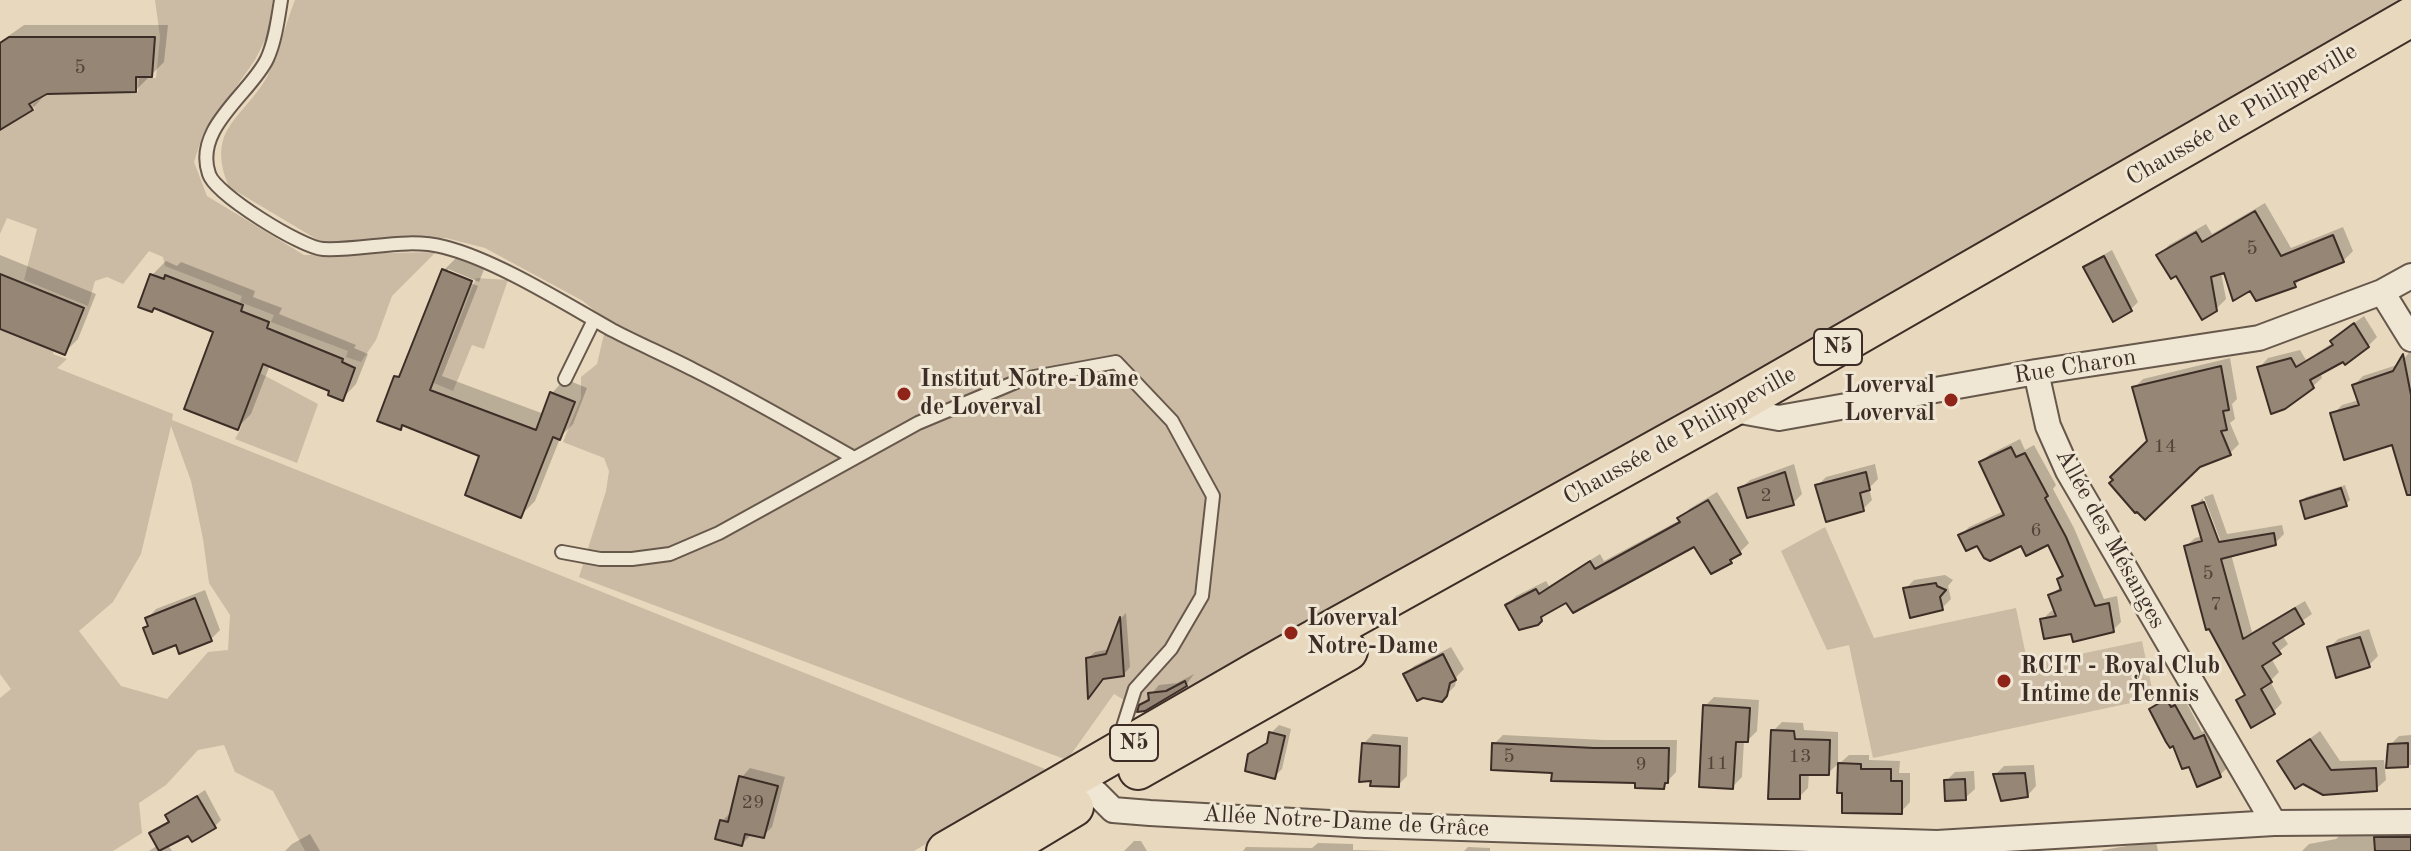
<!DOCTYPE html>
<html>
<head>
<meta charset="utf-8">
<style>
  body { margin:0 }
  canvas { display:block; background:#e8d8bd }
</style>
</head>
<body>
<canvas width="2411" height="851"></canvas>
<script>
const ctx = document.querySelector('canvas').getContext('2d');
ctx.lineJoin = 'round';
function fill(path, color) { ctx.fillStyle = color; ctx.fill(path, 'evenodd'); }
function strokePath(path, color, width, dash) { ctx.strokeStyle = color; ctx.lineWidth = width; ctx.lineCap = dash ? 'butt' : 'round'; ctx.setLineDash(dash || []); ctx.stroke(path); }
function drawText(font, color, halo, rows, align = 'center') {
  ctx.font = font + ' "Old Standard TT",serif'; ctx.lineWidth = 6; ctx.setLineDash([]); ctx.textBaseline = 'middle'; ctx.strokeStyle = halo; ctx.fillStyle = color; for (const [text, x, y, turn = 0] of rows) {
    ctx.save(); ctx.translate(x, y); ctx.rotate((+turn || 0) * Math.PI / 180); ctx.textAlign = isNaN(turn) ? turn : align; if (halo) ctx.strokeText(text, 0, 0); ctx.fillText(text, 0, 0); ctx.restore();
  }
}
fill(new Path2D(`
  M155,0H273L268,34L255,60L203,134L194,162L207,196L304,255L436,252L392,296L376,340L361,362L346,357L348,351L271,322L274,315L240,302L242,296L165,266L163,257L149,251L123,284L107,277L95,281L88,306L24,280L37,229L7,218L0,234V131L35,110L33,104L49,94L138,92L139,78H156L160,37Z
  M295,0H2411L1168,708L1142,711L1114,694L1067,760L579,577L606,491L609,471L604,458L563,442L581,398V377L597,364L607,321L583,301L485,248L446,238L323,243L229,187C205,128 243,119 267,77C279,54 285,25 295,0Z
  M476,278L508,280L484,349L472,345L453,391L434,383Z
  M0,327L54,349L53,354L67,359L57,368L173,414L172,420L1050,771L914,851H305L273,791L235,772L224,745L198,750L166,785L139,803L142,833L113,851H0V698L11,689L0,674ZM171,426L191,481L203,539L209,583L230,615L228,650L208,652L167,699L121,686L79,631L113,602L141,554Z
  M256,371L318,404L297,463L235,439L240,430Z
  M1825,527L1874,638L2016,608L2028,665L2142,641L2154,698L1873,758L1849,645L1827,650L1781,551Z`), '#cbbba4');
fill(new Path2D(`
  M24,25H168L164,62L136,90L44,93L45,95L32,109L0,128V42Z
  M2265,203L2291,248L2343,227L2353,251L2343,261L2304,276L2295,285L2251,288L2225,271L2221,272L2226,299L2215,310L2159,255L2169,245L2206,224L2212,234Z
  M2112,250L2138,302L2130,310L2086,268L2094,260Z
  M0,255L96,294L78,339L64,353L0,326Z
  M458,256L485,267L479,282L448,269V274L478,286L442,376L544,414L552,393L565,379L587,388L573,424L561,436L535,501L521,515L482,455L404,424L400,427L396,378L404,369L444,270Z
  M166,261L177,266L181,262L255,291L253,297L282,308L279,314L356,345L354,348L368,354L356,384L343,398L332,390L270,365L251,414L237,428L216,330L152,275Z
  M2364,316L2377,337L2368,346L2320,372L2322,378L2312,387L2259,368L2268,358L2300,350L2306,360L2334,342L2342,332Z
  M2411,350V494L2393,443L2333,414L2342,405L2359,400L2354,385L2363,376L2400,364Z
  M2230,358L2237,399L2232,404L2235,419L2230,423L2239,444L2230,453L2149,441L2134,388L2143,379Z
  M2020,439L2025,450L2034,445L2056,485L2053,489L2074,528L2104,599L2117,596L2121,622L2113,630L2072,631L2042,620L2051,611L2056,610L2050,595L2062,586L2059,579L2065,574L2049,543L1978,544L1961,535L1969,527L2004,511L1981,462L1990,454Z
  M1794,464L1802,494L1793,503L1740,489L1750,480Z
  M1875,464L1878,479L1869,488L1872,500L1863,509L1817,486L1826,477Z
  M2345,485L2350,500L2346,504L2302,501L2306,497Z
  M1717,492L1749,543L1731,561L1695,544L1567,600L1550,610L1537,623L1507,605L1516,596L1546,581L1549,586L1600,554L1604,561L1680,520L1689,509Z
  M2213,494L2227,534L2282,525L2284,534L2275,543L2231,554L2252,632L2305,601L2312,614L2282,635L2288,644L2271,658L2279,672L2270,681L2282,703L2273,712L2238,701L2246,693L2186,546L2195,538L2203,536L2195,506L2203,498V506L2220,552L2224,550L2204,497Z
  M1945,575L1953,580L1948,586L1951,599L1942,608L1905,589L1914,580Z
  M205,590L220,630L211,639L181,651L178,643L149,625L147,619L156,609Z
  M1126,613L1130,667L1124,674L1088,658L1095,652L1110,649L1121,618Z
  M2369,629L2378,656L2369,665L2329,648L2338,639Z
  M1451,647L1464,669L1457,676L1455,686L1441,700L1405,675L1414,666Z
  M1194,674L1186,685L1141,706L1159,685L1177,683Z
  M2175,692L2180,700L2184,698L2202,732L2212,728L2228,767L2220,775L2190,764L2151,709Z
  M1714,697L1759,700L1757,731L1748,740H1744L1742,777L1732,787L1705,706Z
  M1782,722L1803,723L1804,730L1838,732V764L1828,773H1809L1808,788L1799,797L1773,731Z
  M1279,725L1291,729L1282,769L1274,777L1250,755L1269,740L1271,733Z
  M2320,731L2340,761L2384,760L2386,780L2376,789L2280,761Z
  M1373,734L1408,737L1407,776L1398,785L1364,743Z
  M1503,735L1604,740H1677L1676,772L1663,786L1554,771L1494,744Z
  M2411,735V765L2388,766L2390,745L2399,736Z
  M1849,755H1869V760L1900,761L1899,773H1910V802L1901,812L1839,764Z
  M2034,765L2036,786L2027,796L1995,775L2004,766Z
  M750,768L785,777L772,827L763,836L752,834L742,844L722,821L731,812L741,778Z
  M1974,771L1975,789L1965,798L1946,781L1955,772Z
  M205,790L221,820L214,827L189,833L168,845L172,851H149L158,845L151,834L170,820L167,815Z
  M2411,829V851H2302L2309,844L2336,839L2345,831Z
  M310,834L320,851H285L292,844Z
  M1134,841H1141L1147,851H1124Z
  M2156,841L2158,851H2102L2103,850Z
  M1318,843L1353,844V850L1394,851H1243L1246,847L1312,848Z
  M1468,847L1490,848V851H1464Z`), '#0003');
const building = new Path2D(`
  M9,37H155L152,77H136V92L47,94L29,104L33,110L0,130V43Z
  M2255,211L2281,256L2333,235L2344,262L2294,282L2296,287L2256,301L2250,291L2233,301L2224,273L2211,277L2217,311L2202,320L2176,276L2171,279L2156,255L2196,232L2202,242Z
  M2104,256L2132,311L2113,322L2083,267Z
  M442,269L472,281L430,390L536,430L550,392L575,402L560,440L553,437L521,518L465,495L479,456L402,425L401,430L377,421L394,376L399,377Z
  M0,274L84,308L65,355L0,329Z
  M150,274L164,279L165,275L243,305L241,311L269,322L267,328L343,359L342,362L355,368L343,401L328,395L329,391L263,364L238,430L184,409L213,332L154,308L152,312L138,307Z
  M2354,323L2369,347L2345,365L2343,362L2310,380L2314,388L2285,409L2271,414L2257,367L2291,358L2296,367L2333,345L2330,341Z
  M2403,354L2411,395V495H2407L2392,445L2344,460L2330,413L2359,405L2352,385L2393,371Z
  M2221,366L2229,410L2223,411L2227,430L2221,431L2231,455L2200,467L2145,520L2137,512L2135,513L2109,483L2113,480L2110,477L2147,441L2132,387Z
  M2011,447L2016,457L2025,453L2048,496L2045,498L2066,537L2095,606L2109,603L2114,632L2073,642L2071,634L2044,639L2040,619L2056,616L2048,595L2061,590L2057,579L2063,576L2048,545L2026,556L2021,546L1990,561L1984,558L1977,546L1966,551L1958,535L2004,515L1979,462Z
  M1785,472L1794,505L1747,518L1738,488Z
  M1866,472L1870,490L1860,493L1864,511L1826,522L1815,485Z
  M2341,488L2347,506L2305,519L2300,501Z
  M1708,500L1741,554L1730,560L1732,563L1711,574L1694,547L1573,613L1566,603L1541,617L1542,621L1538,625L1519,630L1505,605L1536,589L1539,594L1590,561L1595,569L1680,522L1677,518Z
  M2204,502L2219,542L2274,533L2276,545L2221,559L2243,639L2295,608L2304,624L2273,643L2281,654L2262,666L2272,682L2261,689L2275,714L2251,728L2236,700L2245,695L2209,629L2206,630L2184,546L2202,541L2192,506Z
  M1936,583L1937,586L1946,590L1940,597L1943,610L1910,618L1903,588Z
  M195,598L212,641L179,654L176,645L153,654L143,628L148,626L145,618Z
  M1120,617L1124,676L1103,679L1088,699L1086,658L1106,654Z
  M2360,637L2370,667L2336,678L2327,647Z
  M1443,654L1456,680L1450,683L1447,696L1442,702L1423,698L1417,701L1403,674Z
  M1185,681L1187,686L1145,711L1137,712L1139,705L1149,700L1148,693L1166,691Z
  M2166,699L2171,707L2175,705L2194,739L2204,735L2221,777L2197,787L2189,767L2182,769L2173,746L2170,748L2166,742L2149,709Z
  M1703,705L1750,708L1748,742H1736L1733,789L1699,787Z
  M1771,730L1794,731L1795,739L1830,740L1829,775H1800V799H1768Z
  M1269,732L1285,736L1275,779L1245,771L1248,754L1267,743Z
  M2310,739L2331,770L2376,768L2377,791L2323,795L2303,784L2295,789L2277,761Z
  M1362,743L1400,746L1399,787L1370,786L1371,781L1359,782Z
  M1492,743L1594,748H1669L1668,783H1665L1664,789L1635,788V783L1551,781L1552,773L1491,770Z
  M2408,743V767L2386,768L2388,744Z
  M1838,763L1861,764V769H1891V781H1902V814L1842,813V793H1837Z
  M2025,773L2028,797L2001,801L1993,774Z
  M739,776L778,786L764,838L745,834L742,846L715,839L720,820L728,822Z
  M1965,779L1966,800L1945,801L1944,780Z
  M197,796L216,828L192,842L188,836L159,851L149,833L169,822L165,815Z
  M2374,837H2411V851H2375Z`);
fill(building, '#958675');
strokePath(building, '#3c2e27', 2);
const lane = new Path2D(`
  M281,0C278,19 275,42 267,59C251,93 193,128 209,174C215,194 302,248 323,249C363,251 405,237 444,247C496,260 564,303 612,330C639,344 667,356 694,370C748,397 801,428 854,458
  M565,379L594,320
  M562,552L600,559H632L670,554L719,533L918,423L1023,379L1116,362L1172,421L1213,496L1202,596L1171,649L1135,689L1123,727L1126,740`);
const street = new Path2D(`
  M2382,292L2411,339
  M2036,372L2048,426L2068,471L2274,823
  M1729,409L1779,418L2036,372L2259,338L2382,292L2411,276
  M1096,793L1113,810L1150,813L1366,825L1937,843L2274,823L2411,822`);
const primary = new Path2D(`
  M1138,770L1348,651
  M946,851L1261,669L1729,409L2411,17
  M1001,851L1074,807`);
strokePath(lane, '#67584c', 16);
strokePath(street, '#67584c', 28);
strokePath(primary, '#3c2e27', 42);
strokePath(lane, '#f0e6d4', 12);
strokePath(street, '#f0e6d4', 24);
strokePath(primary, '#e8d8bd', 38);
for (const [x, y, r, color] of [
  [904,394,8,"#8f2418"],
  [1951,400,8,"#8f2418"],
  [1291,633,8,"#8f2418"],
  [2004,681,8,"#8f2418"]
]) { const dot = new Path2D(); dot.arc(x, y, r, 0, 2 * Math.PI); ctx.fillStyle = color; ctx.fill(dot); strokePath(dot, '#f0e6d4', 3); }
drawText('20px', '#52443a', null, [
  ["5",80,68],
  ["5",2252,249],
  ["14",2165,447],
  ["2",1766,496],
  ["6",2036,531],
  ["5",2208,574],
  ["7",2216,605],
  ["5",1509,757],
  ["13",1800,757],
  ["11",1717,764],
  ["9",1641,765],
  ["29",753,803]
]);
for (const [x, y, w] of [
  [1838,347,48],
  [1134,743,48]
]) { const box = new Path2D(); box.roundRect(x - w / 2, y - 18, w, 36, 6); ctx.fillStyle = '#f0e6d4'; ctx.fill(box); strokePath(box, '#3c2e27', 2); }
drawText('bold 22px', '#3c2e27', null, [
  ["N5",1838,347],
  ["N5",1134,743]
]);
drawText('24px', '#3c2e27', '#f0e6d4', [
  ["Chaussée de Philippeville",2242,115,-30],
  ["Rue Charon",2075,367,-9],
  ["Chaussée de Philippeville",1680,436,-29],
  ["Allée des Mésanges",2110,539,61],
  ["Allée Notre-Dame de Grâce",1346,822,3]
]);
drawText('bold 24px', '#3c2e27', '#f0e6d4', [
  ["Institut Notre-Dame",920,380],
  ["de Loverval",920,408],
  ["Loverval",1935,386,"right"],
  ["Loverval",1935,414,"right"],
  ["Loverval",1307,619],
  ["Notre-Dame",1307,647],
  ["RCIT - Royal Club",2020,667],
  ["Intime de Tennis",2020,695]
], 'left');
</script>
</body>
</html>
